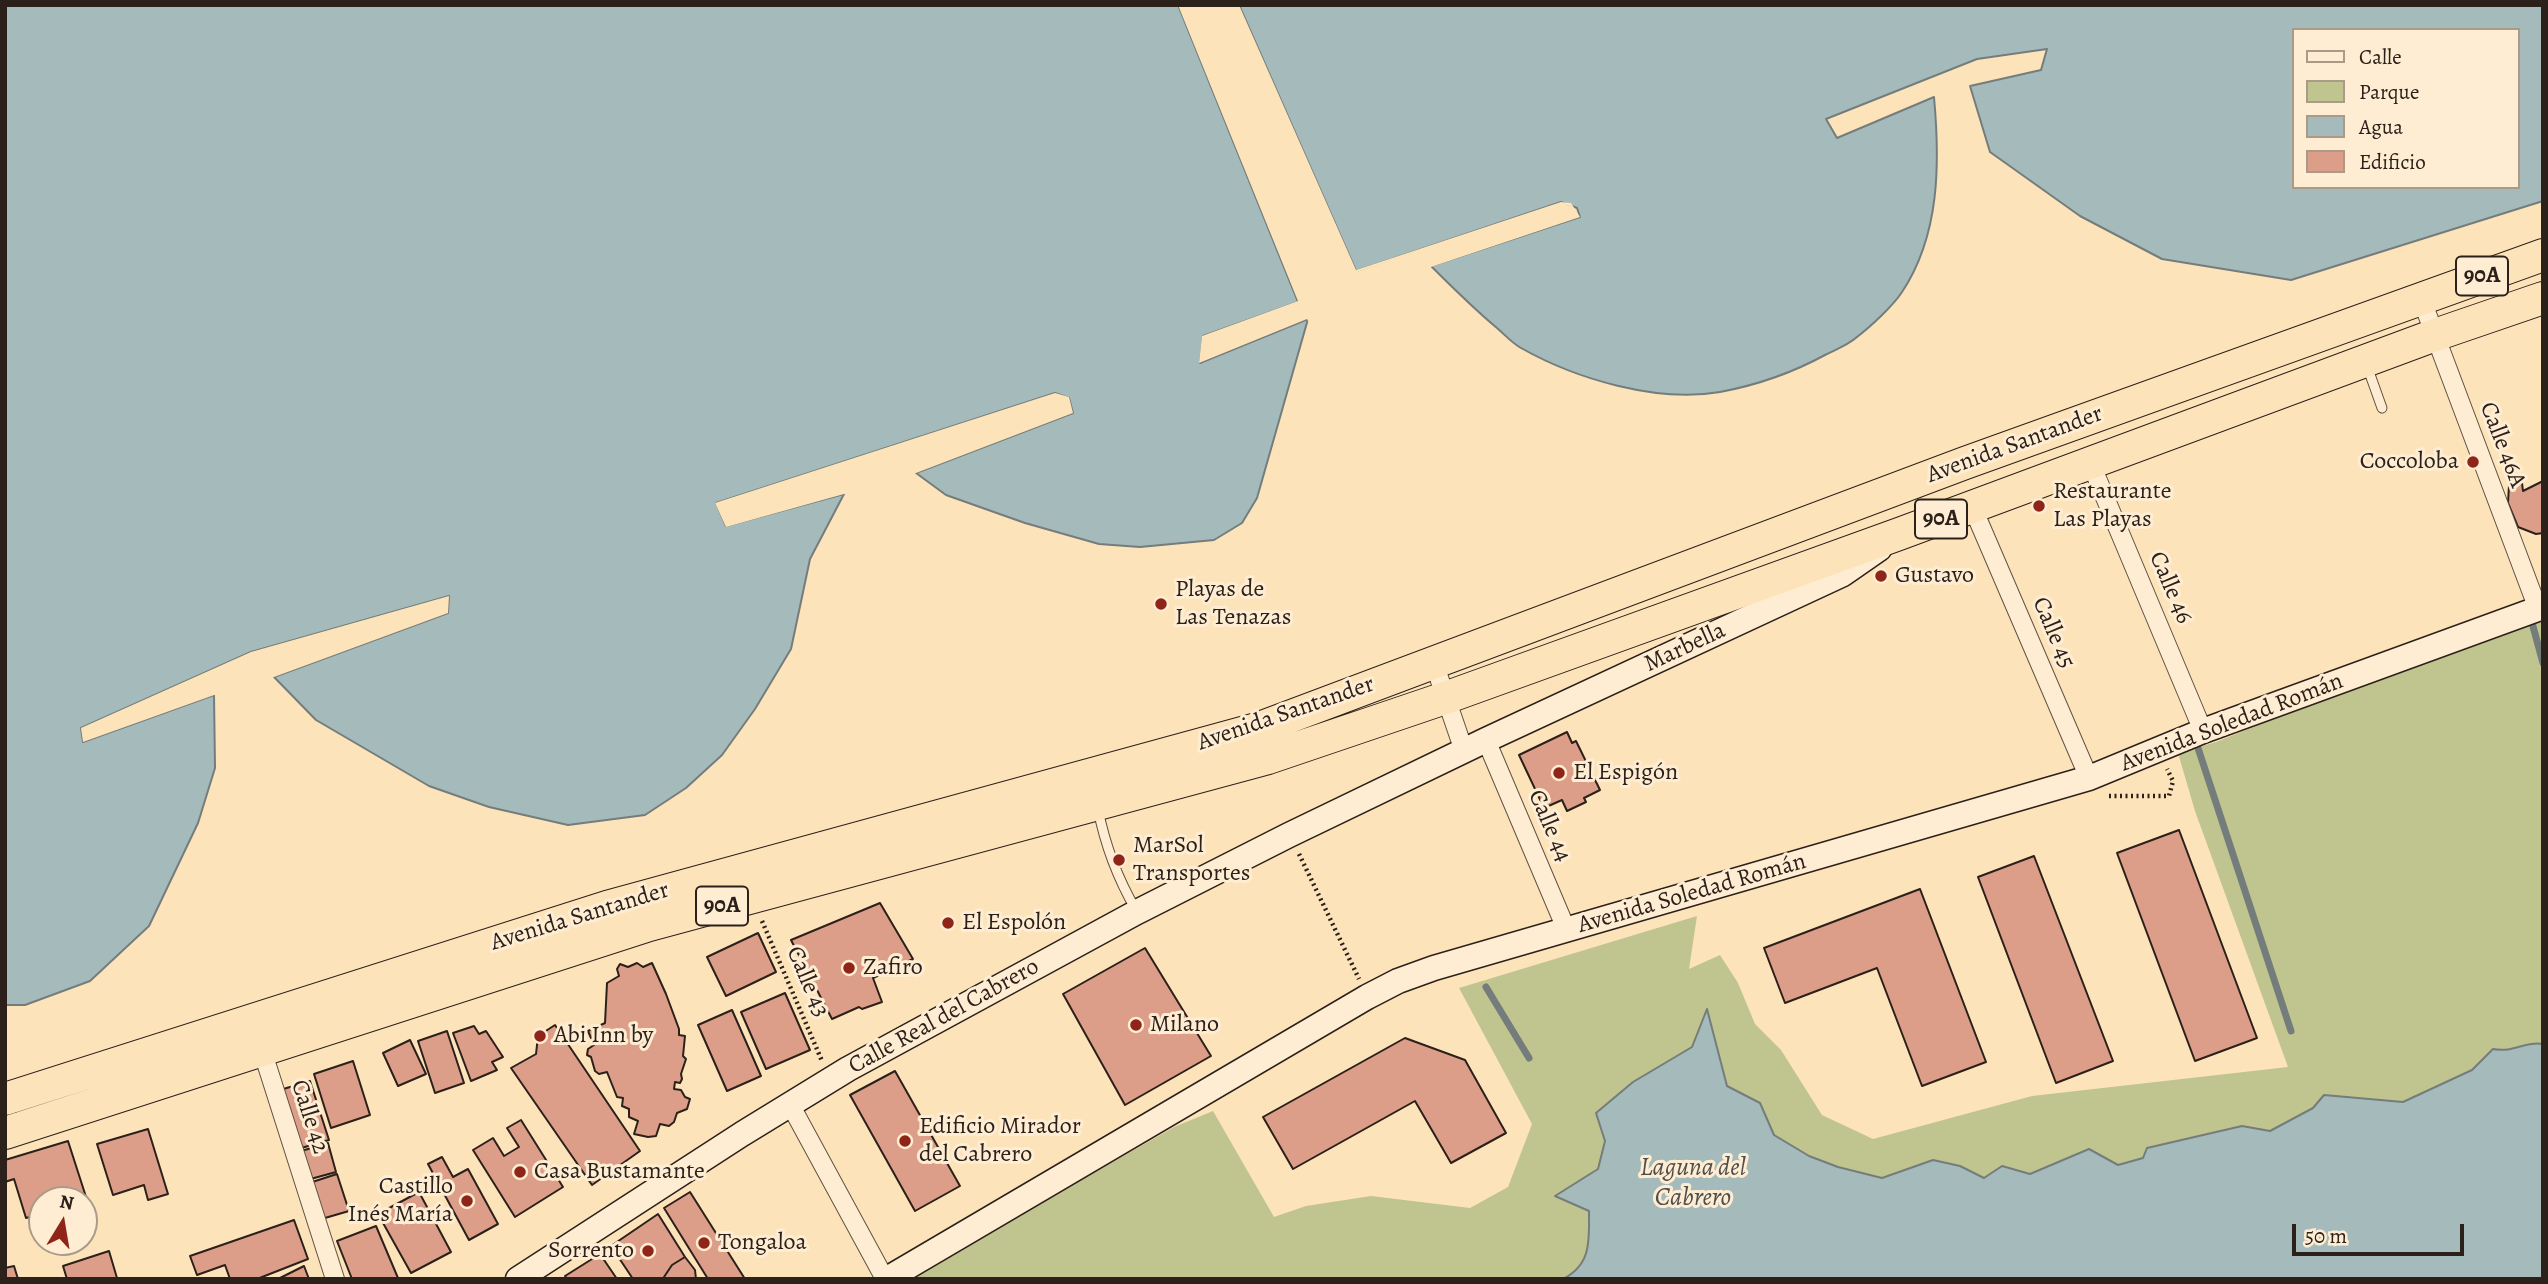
<!DOCTYPE html>
<html>
<head>
<meta charset="utf-8">
<style>
  body { margin:0 }
  #map { position:relative; width:2548px; height:1284px; overflow:hidden; background:#fde3ba; font-family:Alegreya,serif }
  canvas { display:block }
  .frame { position:absolute; inset:0; border:7px solid #2b201a; pointer-events:none }
  .legend { position:absolute; left:2292px; top:28px; width:228px; height:161px; box-sizing:border-box; background:#feedd2; border:2px solid #aa9b88; margin:0; padding:9px 12px; list-style:none; font-size:21px; color:#2b201a }
  .legend li { display:flex; align-items:center; gap:14px; height:35px }
  .legend b { width:35px; border:2px solid #aa9b88 }
  .north { position:absolute; left:28px; top:1186px; width:70px; height:70px; box-sizing:border-box; background:#feedd2; border:2px solid #aa9b88; border-radius:50%; rotate:11deg; font-size:19px; font-weight:700; line-height:28px; text-align:center; color:#2b201a }
  .north::after { content:''; display:block; margin:auto; width:24px; height:32px; background:#8f2418; clip-path:polygon(50% 0,100% 100%,50% 72%,0 100%) }
  .scale { position:absolute; left:2292px; top:1224px; width:172px; height:32px; box-sizing:border-box; border:4px solid #2b201a; border-top:0; padding-left:9px; font-size:21px; line-height:24px; white-space:nowrap; color:#2b201a; -webkit-text-stroke:5px #feedd2; paint-order:stroke }
</style>
</head>
<body>
<div id="map">
<canvas width="2548" height="1284"></canvas>
<div class="frame"></div>
<ul class="legend">
<li><b style="height:9px;background:#feedd2"></b>Calle</li>
<li><b style="height:19px;background:#c0c48f"></b>Parque</li>
<li><b style="height:19px;background:#a5bbbb"></b>Agua</li>
<li><b style="height:19px;background:#dd9e89"></b>Edificio</li>
</ul>
<div class="north">N</div>
<div class="scale">50 m</div>
</div>
<script>
const ctx = document.querySelector('canvas').getContext('2d');
ctx.lineJoin = 'round';
function fill(path, color) { ctx.fillStyle = color; ctx.fill(path, 'evenodd'); }
function strokePath(path, color, width, dash) { ctx.strokeStyle = color; ctx.lineWidth = width; ctx.lineCap = dash ? 'butt' : 'round'; ctx.setLineDash(dash || []); ctx.stroke(path); }
function drawText(font, color, halo, rows, align = 'center') {
  ctx.font = font + ' Alegreya,serif'; ctx.lineWidth = 6; ctx.setLineDash([]); ctx.textBaseline = 'middle'; ctx.strokeStyle = halo; ctx.fillStyle = color; for (const [text, x, y, turn = 0] of rows) {
    ctx.save(); ctx.translate(x, y); ctx.rotate((+turn || 0) * Math.PI / 180); ctx.textAlign = isNaN(turn) ? turn : align; if (halo) ctx.strokeText(text, 0, 0); ctx.fillText(text, 0, 0); ctx.restore();
  }
}
fill(new Path2D(`
  M2543,615V1044C2524,1041 2515,1053 2493,1049L2472,1070L2403,1102L2324,1095L2313,1108L2270,1131L2242,1126L2147,1148L2143,1158L2118,1166L2088,1149L2030,1174L2002,1166L1984,1178L1960,1166L1933,1160L1882,1178L1838,1167L1809,1156L1774,1135L1760,1103L1727,1087L1707,1011L1692,1047L1672,1058L1596,1113L1605,1141L1598,1169L1556,1196L1589,1211C1589,1239 1592,1264 1563,1279H909L1174,1127L1213,1111L1274,1217L1306,1206L1371,1196L1470,1208L1508,1187L1532,1124L1459,988L1697,916L1689,969L1720,955L1738,983L1755,1024L1781,1050L1822,1115L1873,1139L2032,1096L2288,1067L2195,811L2178,753L2216,742L2502,628Z`), '#c0c48f');
const water = new Path2D(`
  M5,5H1178L1298,302L1203,336L1200,363L1308,319L1257,498L1242,523L1214,540L1140,547L1099,544L1025,523L946,495L916,473L1073,413L1069,398L1055,393L716,503L726,526L844,494L810,559L791,649L755,709L722,755L686,788L645,815L568,825L489,807L429,786L316,720L274,677L448,613L449,596L251,652L81,728L83,742L214,695L215,768L198,823L149,926L90,981L25,1005H5Z
  M1239,5H2543V201L2291,280L2162,259L2080,216L1990,152L1970,86L2041,70L2047,49L1977,59L1826,119L1837,138L1934,97C1940,163 1940,235 1902,292C1893,306 1870,327 1857,337C1848,345 1835,350 1825,355C1792,373 1757,385 1720,392C1657,403 1576,379 1521,348C1512,343 1505,335 1497,328C1474,309 1453,288 1431,266L1580,217L1577,208L1561,202L1356,271ZM2294,30H2518V187H2294Z
  M1707,1009L1727,1086L1760,1103L1774,1135L1809,1156L1838,1167L1882,1178L1933,1160L1960,1166L1984,1178L2002,1166L2030,1174L2089,1149L2118,1165L2143,1158L2147,1148L2242,1126L2270,1131L2313,1108L2324,1095L2403,1102L2472,1070L2493,1049C2515,1053 2524,1041 2543,1044V1279H1563C1592,1264 1589,1240 1589,1211L1555,1196L1598,1169L1605,1141L1596,1113L1633,1082L1692,1047Z`);
fill(water, '#a5bbbb');
strokePath(water, '#747d7b', 2);
fill(new Path2D(`
  M1178,5H1182L1302,302L1299,305L1206,338L1204,358L1306,316L1311,319L1310,324L1307,319L1199,363L1202,336L1298,301Z
  M1236,5H1239L1356,270L1561,202L1571,203L1580,217L1428,268L1430,263L1576,215L1569,206L1561,205L1354,273Z
  M1055,393L1069,397L1073,413L916,473L913,474L915,469L1069,411L1066,400L1055,397L720,505L728,522L843,491L847,493L844,494L726,527L715,503Z
  M449,596L448,613L274,677L271,678L273,674L445,611V601L253,655L84,730L86,738L212,692L217,694L83,742L81,728L251,652Z`), '#fde3ba');
strokePath(new Path2D(`
  M2531,619L2543,663
  M2198,748L2291,1031
  M1486,987L1529,1058`), '#747d7b', 7);
const building = new Path2D(`
  M2543,481V533L2536,534L2518,527L2508,503L2509,485L2522,483L2523,491Z
  M1567,732L1572,743L1576,741L1600,790L1584,798L1586,802L1567,811L1562,800L1544,808L1519,755Z
  M2179,830L2257,1038L2195,1061L2117,853Z
  M2034,856L2113,1061L2056,1083L1978,877Z
  M1920,889L1986,1062L1922,1086L1877,968L1785,1003L1764,948Z
  M880,903L913,959L873,978L882,1002L862,1009L859,1007L832,1019L791,940Z
  M758,933L776,972L726,996L707,957Z
  M1145,948L1211,1056L1125,1105L1063,994Z
  M637,963L643,967L652,963L666,994L679,1029V1035L685,1036L683,1056L686,1059L681,1074L682,1079L680,1083L675,1082L674,1089L681,1090L685,1097L690,1099L687,1109L677,1113L674,1122L669,1126L660,1124L656,1136L648,1137L634,1134L638,1121L629,1117V1109L622,1106L623,1098L617,1097L607,1072L599,1074L595,1071L591,1057L587,1055L588,1049L594,1045L588,1031L605,1023L607,983L619,976L617,969L620,964L628,967Z
  M785,993L810,1050L766,1069L741,1012Z
  M732,1010L761,1076L727,1091L698,1025Z
  M555,1025L640,1151L592,1185L511,1068L536,1054L538,1036Z
  M474,1026L479,1034L486,1031L503,1057L492,1062L497,1070L471,1081L453,1033Z
  M447,1031L464,1083L435,1093L418,1041Z
  M1405,1038L1465,1060L1506,1133L1451,1163L1415,1101L1293,1169L1263,1117Z
  M410,1040L426,1074L398,1086L383,1053Z
  M353,1061L370,1115L331,1128L314,1074Z
  M895,1071L960,1186L915,1211L850,1095Z
  M310,1081L329,1140L298,1149L280,1090Z
  M521,1120L563,1187L515,1217L473,1150L493,1138L504,1156L519,1147L507,1128Z
  M148,1129L168,1194L148,1200L144,1185L113,1195L97,1144Z
  M68,1141L87,1200H42V1214L26,1218L14,1179L5,1182V1160Z
  M328,1143L336,1172L307,1180L298,1152Z
  M442,1157L453,1177L468,1169L498,1224L469,1240L428,1164Z
  M337,1174L349,1211L318,1220L306,1184Z
  M419,1192L451,1252L411,1273L378,1214Z
  M690,1192L745,1279H708L664,1208Z
  M658,1214L685,1257L672,1265L664,1277L666,1279H633L611,1246Z
  M294,1220L308,1259L257,1279H230L225,1265L197,1275L190,1256Z
  M376,1226L398,1278L352,1279L337,1241Z
  M109,1251L117,1278L67,1279L63,1266Z
  M600,1254L617,1279H567L565,1276Z
  M685,1257L695,1270L696,1279H666L664,1277L672,1265Z
  M14,1266L18,1279H5V1268Z
  M304,1266L309,1279H278Z`);
fill(building, '#dd9e89');
strokePath(building, '#2b201a', 2);
const lane = new Path2D(`
  M2367,366L2382,408
  M1098,809C1105,845 1118,879 1136,910`);
const street = new Path2D(`
  M2421,298L2538,609
  M2091,464L2203,731
  M1972,506L2089,778
  M1434,663L1464,751
  M1486,740L1567,931
  M262,1050L335,1279
  M791,1106L885,1279`);
const secondary = new Path2D(`
  M518,1279L742,1134L848,1069L1137,912L1289,835L1486,740L1843,574L1879,549
  M887,1279L1367,997L1398,981L1434,968L2089,778L2203,731L2543,607`);
const highway = new Path2D(`
  M5,1099L607,907L1257,729L1965,463L2543,255
  M5,1133L649,925L1268,758L1445,698L1899,534L2435,335L2543,298`);
strokePath(lane, '#605142', 11);
strokePath(street, '#605142', 20);
strokePath(secondary, '#2b201a', 27);
strokePath(highway, '#2b201a', 34);
strokePath(new Path2D(`
  M2109,796H2169L2173,781L2167,769
  M1299,854L1359,979
  M762,921L822,1061`), '#2b201a', 4.5, [2, 3.5]);
strokePath(lane, '#feedd2', 9);
strokePath(street, '#feedd2', 18);
strokePath(secondary, '#feedd2', 24);
strokePath(highway, '#fde3ba', 32);
for (const [x, y, r, color] of [
  [2473,462,7,"#8f2418"],
  [2039,506,7,"#8f2418"],
  [1881,576,7,"#8f2418"],
  [1161,604,7,"#8f2418"],
  [1559,773,7,"#8f2418"],
  [1119,860,7,"#8f2418"],
  [948,923,7,"#8f2418"],
  [849,968,7,"#8f2418"],
  [1136,1025,7,"#8f2418"],
  [540,1036,7,"#8f2418"],
  [905,1141,7,"#8f2418"],
  [520,1172,7,"#8f2418"],
  [467,1201,7,"#8f2418"],
  [704,1243,7,"#8f2418"],
  [648,1251,7,"#8f2418"]
]) { const dot = new Path2D(); dot.arc(x, y, r, 0, 2 * Math.PI); ctx.fillStyle = color; ctx.fill(dot); strokePath(dot, '#feedd2', 2.5); }
for (const [x, y, w] of [
  [2482,276,52],
  [1941,519,52],
  [722,906,52]
]) { const box = new Path2D(); box.roundRect(x - w / 2, y - 19.5, w, 39, 5); ctx.fillStyle = '#feedd2'; ctx.fill(box); strokePath(box, '#2b201a', 2); }
drawText('bold 23px', '#2b201a', null, [
  ["90A",2482,276],
  ["90A",1941,519],
  ["90A",722,906]
]);
drawText('24px', '#2b201a', '#feedd2', [
  ["Avenida Santander",2015,445,-20],
  ["Calle 46A",2502,445,69],
  ["Calle 46",2170,588,67],
  ["Calle 45",2053,633,67],
  ["Marbella",1685,648,-25],
  ["Avenida Santander",1286,714,-19],
  ["Avenida Soledad Román",2232,723,-21],
  ["Calle 44",1549,826,67],
  ["Avenida Soledad Román",1692,894,-16],
  ["Avenida Santander",580,917,-17],
  ["Calle 43",807,982,67],
  ["Calle Real del Cabrero",944,1017,-29],
  ["Calle 42",309,1117,72]
]);
drawText('24px', '#2b201a', '#feedd2', [
  ["Coccoloba",2459,462,"right"],
  ["Restaurante",2053,492],
  ["Las Playas",2053,520],
  ["Gustavo",1895,576],
  ["Playas de",1175,590],
  ["Las Tenazas",1175,618],
  ["El Espigón",1573,773],
  ["MarSol",1133,846],
  ["Transportes",1133,874],
  ["El Espolón",962,923],
  ["Zafiro",863,968],
  ["Milano",1150,1025],
  ["Abi Inn by",554,1036],
  ["Edificio Mirador",919,1127],
  ["del Cabrero",919,1155],
  ["Casa Bustamante",534,1172],
  ["Castillo",453,1187,"right"],
  ["Inés María",453,1215,"right"],
  ["Tongaloa",718,1243],
  ["Sorrento",634,1251,"right"]
], 'left');
drawText('italic 26px', '#504e4a', '#feedd2', [
  ["Laguna del",1693,1169],
  ["Cabrero",1693,1199]
]);
</script>
</body>
</html>
